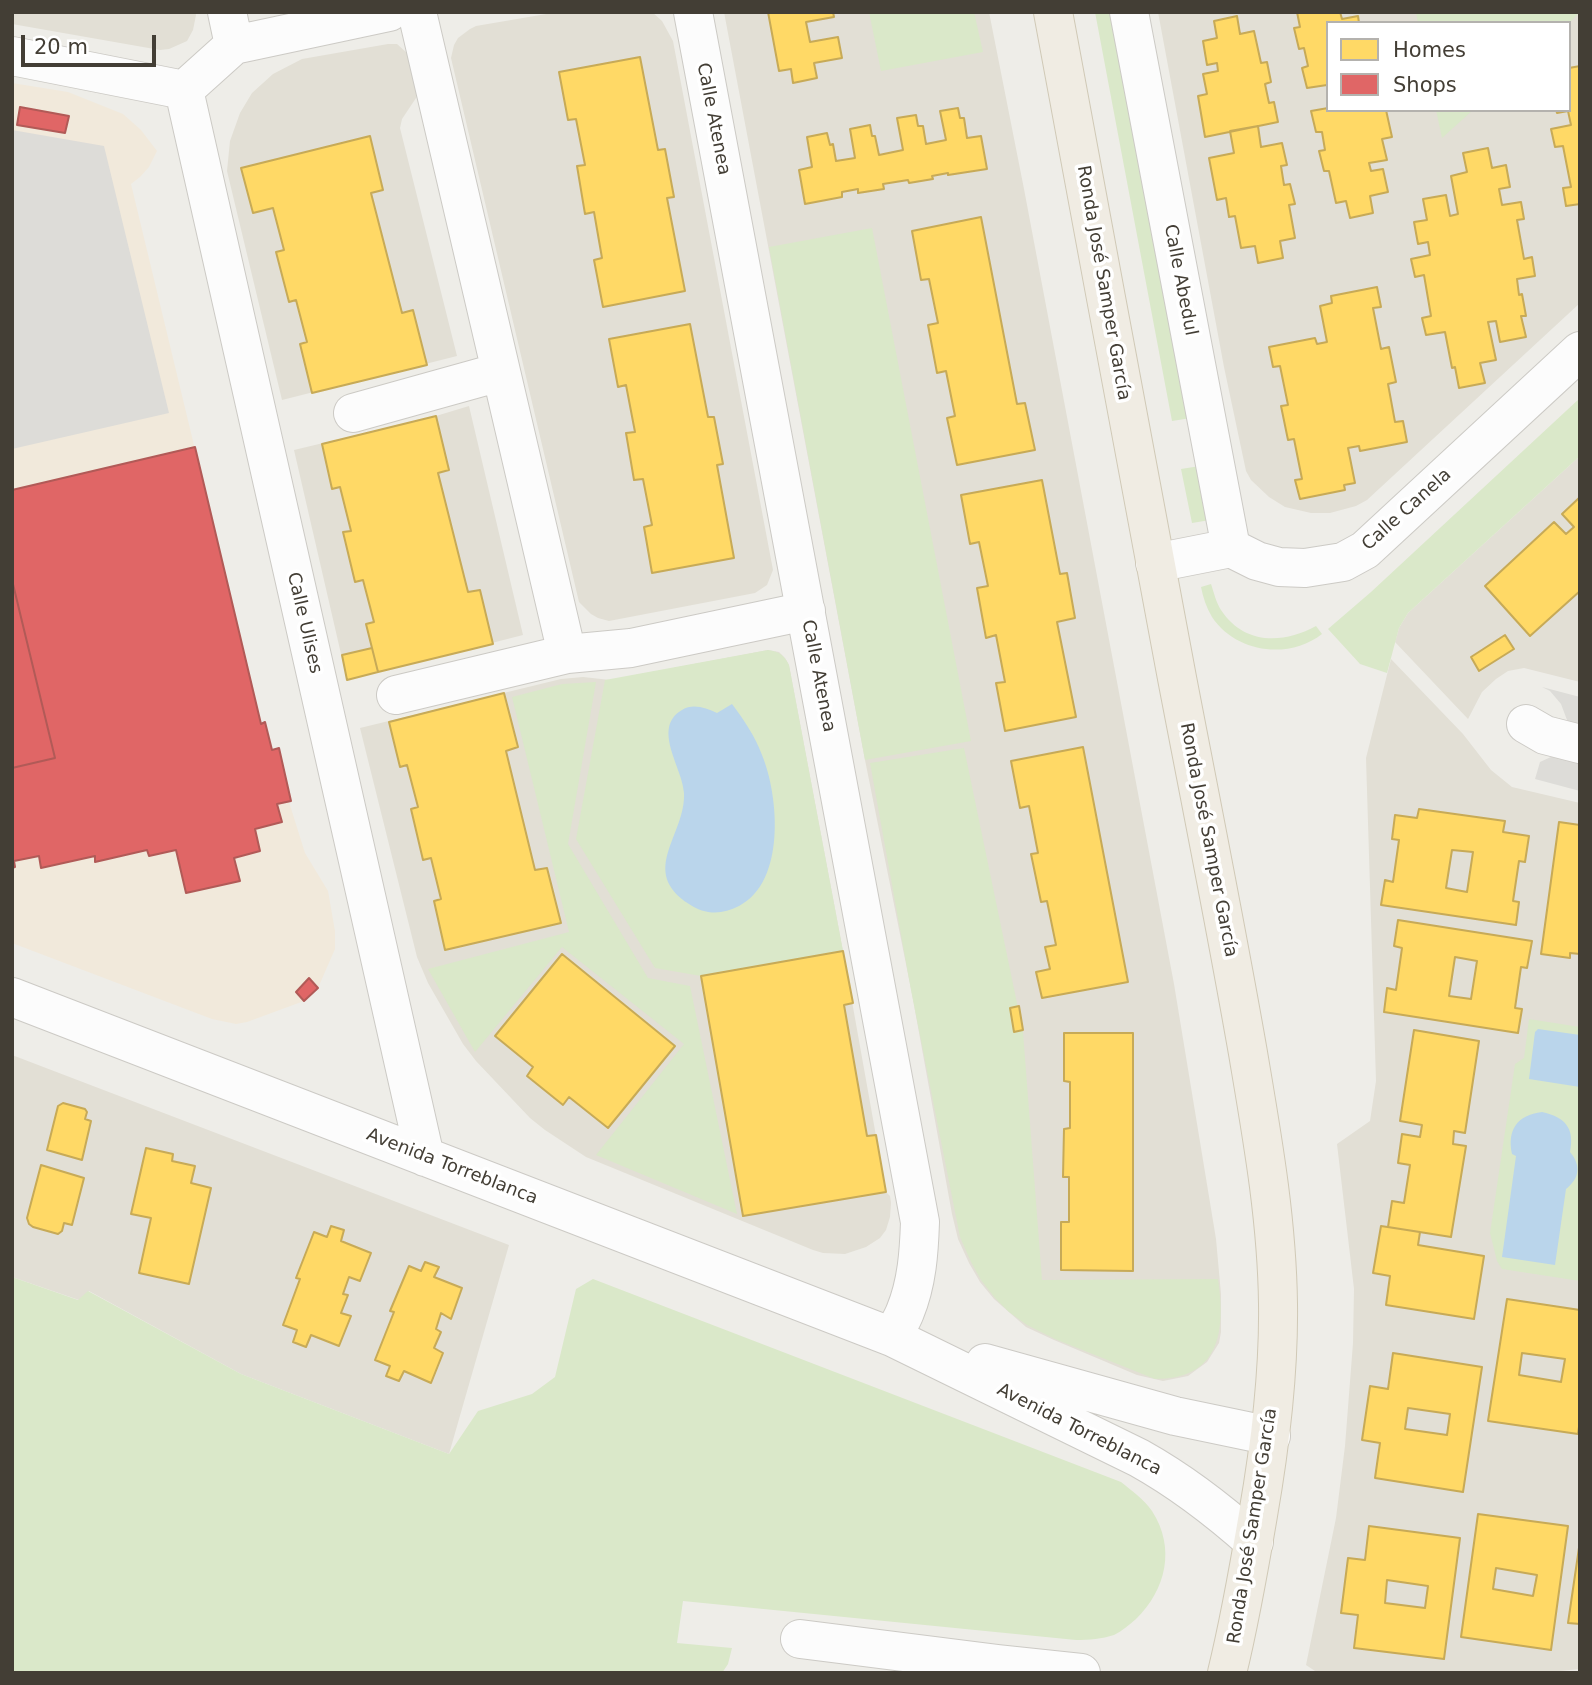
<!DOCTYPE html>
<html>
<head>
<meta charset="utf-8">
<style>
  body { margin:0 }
  #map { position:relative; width:1592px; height:1685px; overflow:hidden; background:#eeede8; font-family:"DejaVu Sans",sans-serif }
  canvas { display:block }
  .frame { position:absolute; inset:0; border:14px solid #433e35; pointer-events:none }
  .legend { position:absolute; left:1326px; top:21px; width:245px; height:91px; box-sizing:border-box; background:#fff; border:2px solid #b4b2ae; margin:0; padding:9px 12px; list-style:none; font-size:21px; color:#433e35 }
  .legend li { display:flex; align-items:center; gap:14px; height:35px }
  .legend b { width:35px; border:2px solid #b4b2ae }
  .scale { position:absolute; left:21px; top:35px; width:135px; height:32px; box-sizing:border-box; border:4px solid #433e35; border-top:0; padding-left:9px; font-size:21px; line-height:24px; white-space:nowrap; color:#433e35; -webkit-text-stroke:5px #fff; paint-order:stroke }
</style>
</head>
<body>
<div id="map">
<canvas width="1592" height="1685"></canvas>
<div class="frame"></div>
<ul class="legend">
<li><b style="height:19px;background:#ffd966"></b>Homes</li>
<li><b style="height:19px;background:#e06666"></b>Shops</li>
</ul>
<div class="scale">20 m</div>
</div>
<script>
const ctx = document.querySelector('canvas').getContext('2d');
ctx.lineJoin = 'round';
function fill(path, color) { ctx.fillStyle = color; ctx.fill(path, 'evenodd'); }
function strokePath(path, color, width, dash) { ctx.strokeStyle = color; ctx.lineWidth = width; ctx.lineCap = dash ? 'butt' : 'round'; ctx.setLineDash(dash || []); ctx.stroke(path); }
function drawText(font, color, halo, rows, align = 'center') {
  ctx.font = font + ' "DejaVu Sans",sans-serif'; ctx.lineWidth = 7; ctx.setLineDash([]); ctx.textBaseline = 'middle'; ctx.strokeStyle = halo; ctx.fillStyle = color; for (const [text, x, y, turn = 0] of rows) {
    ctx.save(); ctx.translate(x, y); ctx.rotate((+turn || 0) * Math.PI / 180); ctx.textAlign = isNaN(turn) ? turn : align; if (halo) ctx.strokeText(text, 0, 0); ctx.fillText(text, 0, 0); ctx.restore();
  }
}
fill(new Path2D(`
  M12,12H195L196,15L193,30L187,41L169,49L160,50L12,24Z
  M558,12H652L662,21L673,41L773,570L767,585L755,593L609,621L598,618L591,614L579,602L451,58L454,45L458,38L470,29L476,26Z
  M724,12H989L1024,189L1174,984L1216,1239L1221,1294V1332L1219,1343L1207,1362L1188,1376L1163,1381L1137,1375L1054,1340L1026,1327L994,1299L980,1282L969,1263L958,1239L952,1214L912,994L865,760Z
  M1158,12H1580V303L1367,500L1356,506L1330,513H1311L1285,507L1269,497L1251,480L1246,471L1224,367ZM1328,23H1569V110H1328Z
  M388,44H397L407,53L418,95L402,119L400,128L457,356L282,400L227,171L230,141L240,113L252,93L273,74L302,59Z
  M469,406L523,635L347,680L294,450L436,416Z
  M1580,456V682L1524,668L1508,671L1496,679L1482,692L1468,719L1395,642L1399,628L1408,613Z
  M768,650L779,652L785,658L789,665L843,951L886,1192L890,1196L891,1203L890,1217L886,1230L880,1238L866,1247L845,1254L823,1253L813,1250L586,1157L545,1130L530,1118L476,1061L463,1044L428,983L417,957L360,728L561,679L583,677L610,680Z
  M1391,659L1463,734L1491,770L1512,787L1580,803V1669L1539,1673H1318L1306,1665L1336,1518L1345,1446L1353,1343L1354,1289L1337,1144L1370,1121L1376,1081L1366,758Z
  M12,1055L509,1245L449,1454L241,1374L89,1291L79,1300L12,1277Z`), '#e2dfd5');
fill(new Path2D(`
  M12,83L68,92L123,114L141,130L157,151L149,167L140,177L131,184L261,723L265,722L272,749L279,748L291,801L289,802L305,853L328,891L335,931V949L318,988L304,1001L247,1022L236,1024L212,1019L12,943Z`), '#f1e9db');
fill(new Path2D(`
  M869,12H974L983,52L881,71Z
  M1095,12H1113L1191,418L1172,421Z
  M1416,12H1580L1569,23H1418Z
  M1436,110H1473L1442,138Z
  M872,228L971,741L865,760L769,247Z
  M1580,398V456L1408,613L1399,628L1387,673L1360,664L1328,629L1371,592Z
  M1200,466L1210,520L1192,523L1181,469Z
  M1211,584C1214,593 1216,602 1221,610C1244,645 1283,644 1316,626L1322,634C1289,660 1236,653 1212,617C1206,607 1203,597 1201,587Z
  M768,650C780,652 784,655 789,665L843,951L701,976L655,968L576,839L605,680Z
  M596,682L568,844L648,978L690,986L737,1214L596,1155L684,1044L562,947L475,1052L428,969L569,932L512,697L562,684Z
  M964,748L1023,1032L1042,1280L1218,1279C1226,1333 1219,1379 1155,1379L1055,1339L1027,1325L1009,1312L995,1298L981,1280L971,1262L960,1237L911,990L870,763Z
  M1529,1019L1580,1027V1281L1502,1269L1497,1261L1490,1233L1515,1064L1524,1058Z
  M12,1277L78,1300L88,1291L241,1374L449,1454L478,1411L532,1394L555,1377L576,1289L593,1279L1121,1482C1132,1491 1144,1499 1152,1511C1176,1548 1166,1590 1136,1619C1129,1625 1122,1631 1114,1635C1102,1639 1089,1640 1076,1640L683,1601L677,1643L732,1648L728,1664L722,1673H12Z`), '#dae8c9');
fill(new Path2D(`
  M12,130L104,146L169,413L12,449Z
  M1542,687L1580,697V726L1572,724L1567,720L1561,704L1550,691Z
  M1553,756L1580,762V791L1535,779L1540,762Z`), '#dddcd8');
fill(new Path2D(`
  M732,704C744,720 755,736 762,755C779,796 786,882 739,906C722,915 705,915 689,904C638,871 686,835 684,793C683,768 651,728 682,710C693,703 706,708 717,713Z
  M1538,1029L1580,1035V1087L1529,1079L1535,1032Z
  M1542,1112C1565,1117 1575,1128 1570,1152C1581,1165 1580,1178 1566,1189L1555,1265L1502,1257L1516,1156L1512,1154C1507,1130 1517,1115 1542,1112Z`), '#bad5eb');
const homes = new Path2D(`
  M768,12H833L834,17L806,22L810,42L838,37L842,58L814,63L817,78L793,83L791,69L779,71Z
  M1297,12H1340L1342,19L1358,16L1359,23H1328V90L1327,85L1307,88L1302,68L1308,66L1304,48L1299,49L1294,28L1300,27Z
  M1237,16L1240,34L1254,31L1261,63L1267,62L1271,82L1265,84L1269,103L1274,102L1278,122L1205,137L1198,96L1207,94L1203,74L1218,71L1217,63L1207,65L1203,41L1217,38L1214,21Z
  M640,57L658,150L665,149L674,197L667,198L685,291L603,307L594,260L602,258L594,212L585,214L577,166L585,165L576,119L568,120L559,72Z
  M1580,66V204L1566,206L1563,188L1571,187L1563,146L1555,147L1551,129L1571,125L1568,111L1557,113L1556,110H1569V68Z
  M958,108L960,118H964L967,138L981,136L987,169L948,175V173L932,176L933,179L909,183L908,180L883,184L884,189L858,193V189L842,192V197L805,204L799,170L812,167L807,137L827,133L830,145L833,144L836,161L855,158L850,129L870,125L872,136H875L879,155L903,150L897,118L916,115L918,126H923L926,144L946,140L940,111Z
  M1328,108V110H1386L1392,137L1382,139L1387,160L1369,163L1371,171L1383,169L1388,192L1370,196L1373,213L1350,218L1346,201L1336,203L1329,171H1324L1319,151L1325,150L1322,132H1316L1311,111Z
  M1258,126L1261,147L1282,143L1287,165L1281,166L1284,185L1290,184L1295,204L1289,205L1295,238L1280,241L1283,258L1258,263L1255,246L1241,248L1235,216L1229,217L1226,198L1217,200L1209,158L1234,153L1230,131Z
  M370,136L383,190L371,193L402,313L413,310L427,365L312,393L300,344L307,342L296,300L289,302L276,252L284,250L273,208L253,213L241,168Z
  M1488,148L1492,168L1506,165L1510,187L1499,189L1502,205L1521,202L1524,219L1517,220L1524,259L1532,257L1535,276L1517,279L1519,295L1522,294L1526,316H1521L1526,337L1500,342L1496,321L1488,322L1496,360L1480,363L1485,383L1459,388L1455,367L1452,368L1445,332L1426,335L1422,318L1431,316L1424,275L1415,277L1411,259L1430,255L1428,242L1418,244L1414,222L1427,220L1423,199L1446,195L1450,216L1458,214L1451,176L1467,172L1463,153Z
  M981,217L1017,404L1025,403L1035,450L957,465L947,418L955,416L946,371L937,373L928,325L938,323L929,279L921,280L912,231Z
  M1377,287L1381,307L1373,308L1381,349L1389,347L1396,382L1388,384L1395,422L1403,421L1407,442L1360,451L1359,446L1348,448L1355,483L1344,485L1345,490L1300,499L1295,480L1302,479L1294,439L1288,440L1281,406L1288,405L1280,366L1273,367L1269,347L1315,338L1317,344L1327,342L1320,306L1332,303L1331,296Z
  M690,324L708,417H714L723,464L717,465L734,558L652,573L644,527L652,525L643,479L634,480L626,433L635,432L626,385L618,387L609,339Z
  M436,416L449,470L438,473L468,592L480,590L493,644L378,672L366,624L374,622L363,580L355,582L343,532L351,531L340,487L332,489L322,444Z
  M1042,480L1060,574L1067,573L1075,618L1057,622L1076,717L1005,731L996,683L1005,682L996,635L986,638L977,588L988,586L979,542L970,544L961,495Z
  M1580,497V591L1530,636L1485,586L1554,522L1566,534L1574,527L1562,514Z
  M1505,635L1514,649L1479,671L1471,657Z
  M372,648L378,672L347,680L342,655Z
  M504,693L518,747L506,751L535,870L547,868L561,923L445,950L434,901L441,899L431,858L423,860L411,809L418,807L407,765L400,767L389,722Z
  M1083,747L1128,982L1042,998L1036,972L1050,969L1045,947L1056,945L1047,901L1041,902L1031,854L1038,853L1029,806L1020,808L1011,761Z
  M1419,809L1505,821L1503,832L1529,836L1525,862L1519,861L1513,901L1519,902L1516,925L1381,905L1385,880L1393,882L1399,840L1392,839L1395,815L1417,818ZM1452,850L1473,852L1467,892L1446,888Z
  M1559,822L1580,825V954L1570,953V958L1541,954Z
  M1398,920L1532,941L1527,968L1521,967L1515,1008L1522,1009L1518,1033L1384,1012L1387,988L1396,990L1402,948L1394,946ZM1455,957L1477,961L1471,999L1449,996Z
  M843,951L853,1003L844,1005L867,1136L876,1135L886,1192L743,1216L701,976Z
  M562,954L675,1046L608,1128L569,1097L563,1105L527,1076L533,1067L495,1036Z
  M1019,1006L1023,1030L1014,1032L1010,1008Z
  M1414,1030L1479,1041L1465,1133L1454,1131L1453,1144L1466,1146L1451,1237L1388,1227L1392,1201L1404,1203L1410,1165L1398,1163L1402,1134L1420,1137L1422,1125L1400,1121Z
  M1064,1033H1133V1271L1061,1270V1222H1069V1177H1063L1064,1129L1070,1128V1082L1064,1081Z
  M63,1103L85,1109L87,1112L85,1119L91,1121L82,1160L47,1150L58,1106Z
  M146,1148L173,1154L172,1161L195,1166L191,1183L211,1188L189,1284L139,1273L151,1218L131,1214Z
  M41,1165L84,1178L72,1225L64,1223L62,1231L58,1234L33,1227L29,1224L27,1218Z
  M331,1226L344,1230L341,1241L371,1253L360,1281L349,1277L343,1294L348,1295L341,1313L351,1316L339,1346L311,1335L306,1347L293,1342L297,1330L283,1325L300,1279L296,1278L314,1232L327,1237Z
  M1381,1226L1420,1232L1418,1245L1484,1256L1474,1319L1386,1305L1390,1276L1373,1273Z
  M425,1262L439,1267L434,1277L462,1288L451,1319L441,1313L436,1329L441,1332L434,1348L443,1353L431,1383L404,1371L399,1381L386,1376L390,1366L375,1360L394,1312L390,1311L409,1266L421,1271Z
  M1507,1299L1580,1310V1420L1578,1434L1488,1421ZM1522,1353L1565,1359L1561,1382L1519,1375Z
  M1393,1353L1482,1367L1463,1492L1375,1478L1380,1443L1362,1440L1370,1386L1388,1389ZM1408,1408L1450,1414L1447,1435L1405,1429Z
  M1478,1514L1568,1526L1551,1650L1461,1637ZM1496,1568L1537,1575L1533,1596L1493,1589Z
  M1369,1526L1460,1538L1444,1659L1354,1648L1358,1615L1341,1613L1348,1558L1365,1560ZM1387,1580L1428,1586L1425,1608L1385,1603Z
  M1580,1541V1624L1568,1623Z`);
fill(homes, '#ffd966');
strokePath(homes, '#c7aa57', 2);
const shops = new Path2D(`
  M20,107L69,116L65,133L17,125Z
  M195,447L261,724L265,722L272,750L279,748L291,801L277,804L282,822L255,829L260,851L234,858L240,881L186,893L176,850L149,856L147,850L95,862V856L41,868L39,856L14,861L15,867L12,868V768L55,758L12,580V490Z
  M12,580L55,758L12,768Z
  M309,978L318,988L304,1001L296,992Z`);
fill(shops, '#e06666');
strokePath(shops, '#b15a57', 2);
const minor = new Path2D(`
  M227,12L234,45
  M417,12L567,654
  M693,12L920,1222C919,1252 917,1283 905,1312C902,1320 896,1329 892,1337
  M1129,12L1231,548
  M12,56L184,90
  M184,90L425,1157
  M184,90L234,45L389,12
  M353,413L500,372
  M1155,563L1231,548L1257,561L1279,567L1305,568L1343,562L1365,550L1580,351
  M396,695L567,654L631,648L806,611
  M1526,724L1545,735L1580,744
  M12,997L892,1337L1139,1458C1182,1482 1217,1509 1254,1542
  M985,1363L1175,1416L1271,1436
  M800,1639L998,1664L1081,1673`);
const major = new Path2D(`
  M1053,12C1095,234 1134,456 1177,678C1201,803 1226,927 1248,1053C1262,1136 1277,1219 1278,1304C1279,1375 1270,1446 1258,1515C1249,1568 1240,1620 1227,1673`);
strokePath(minor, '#cccac5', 40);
strokePath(major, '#d0c9b6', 40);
strokePath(minor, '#fcfcfc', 38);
strokePath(major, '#f0ece3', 38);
drawText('18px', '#433e35', '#fff', [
  ["Calle Atenea",713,119,79],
  ["Calle Abedul",1180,280,79],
  ["Ronda José Samper García",1103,283,80],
  ["Calle Canela",1407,510,-42],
  ["Calle Ulises",304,623,77],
  ["Calle Atenea",818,676,79],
  ["Ronda José Samper García",1208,840,79],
  ["Avenida Torreblanca",452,1167,21],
  ["Avenida Torreblanca",1079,1430,27],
  ["Ronda José Samper García",1253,1526,-81]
]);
</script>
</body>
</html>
